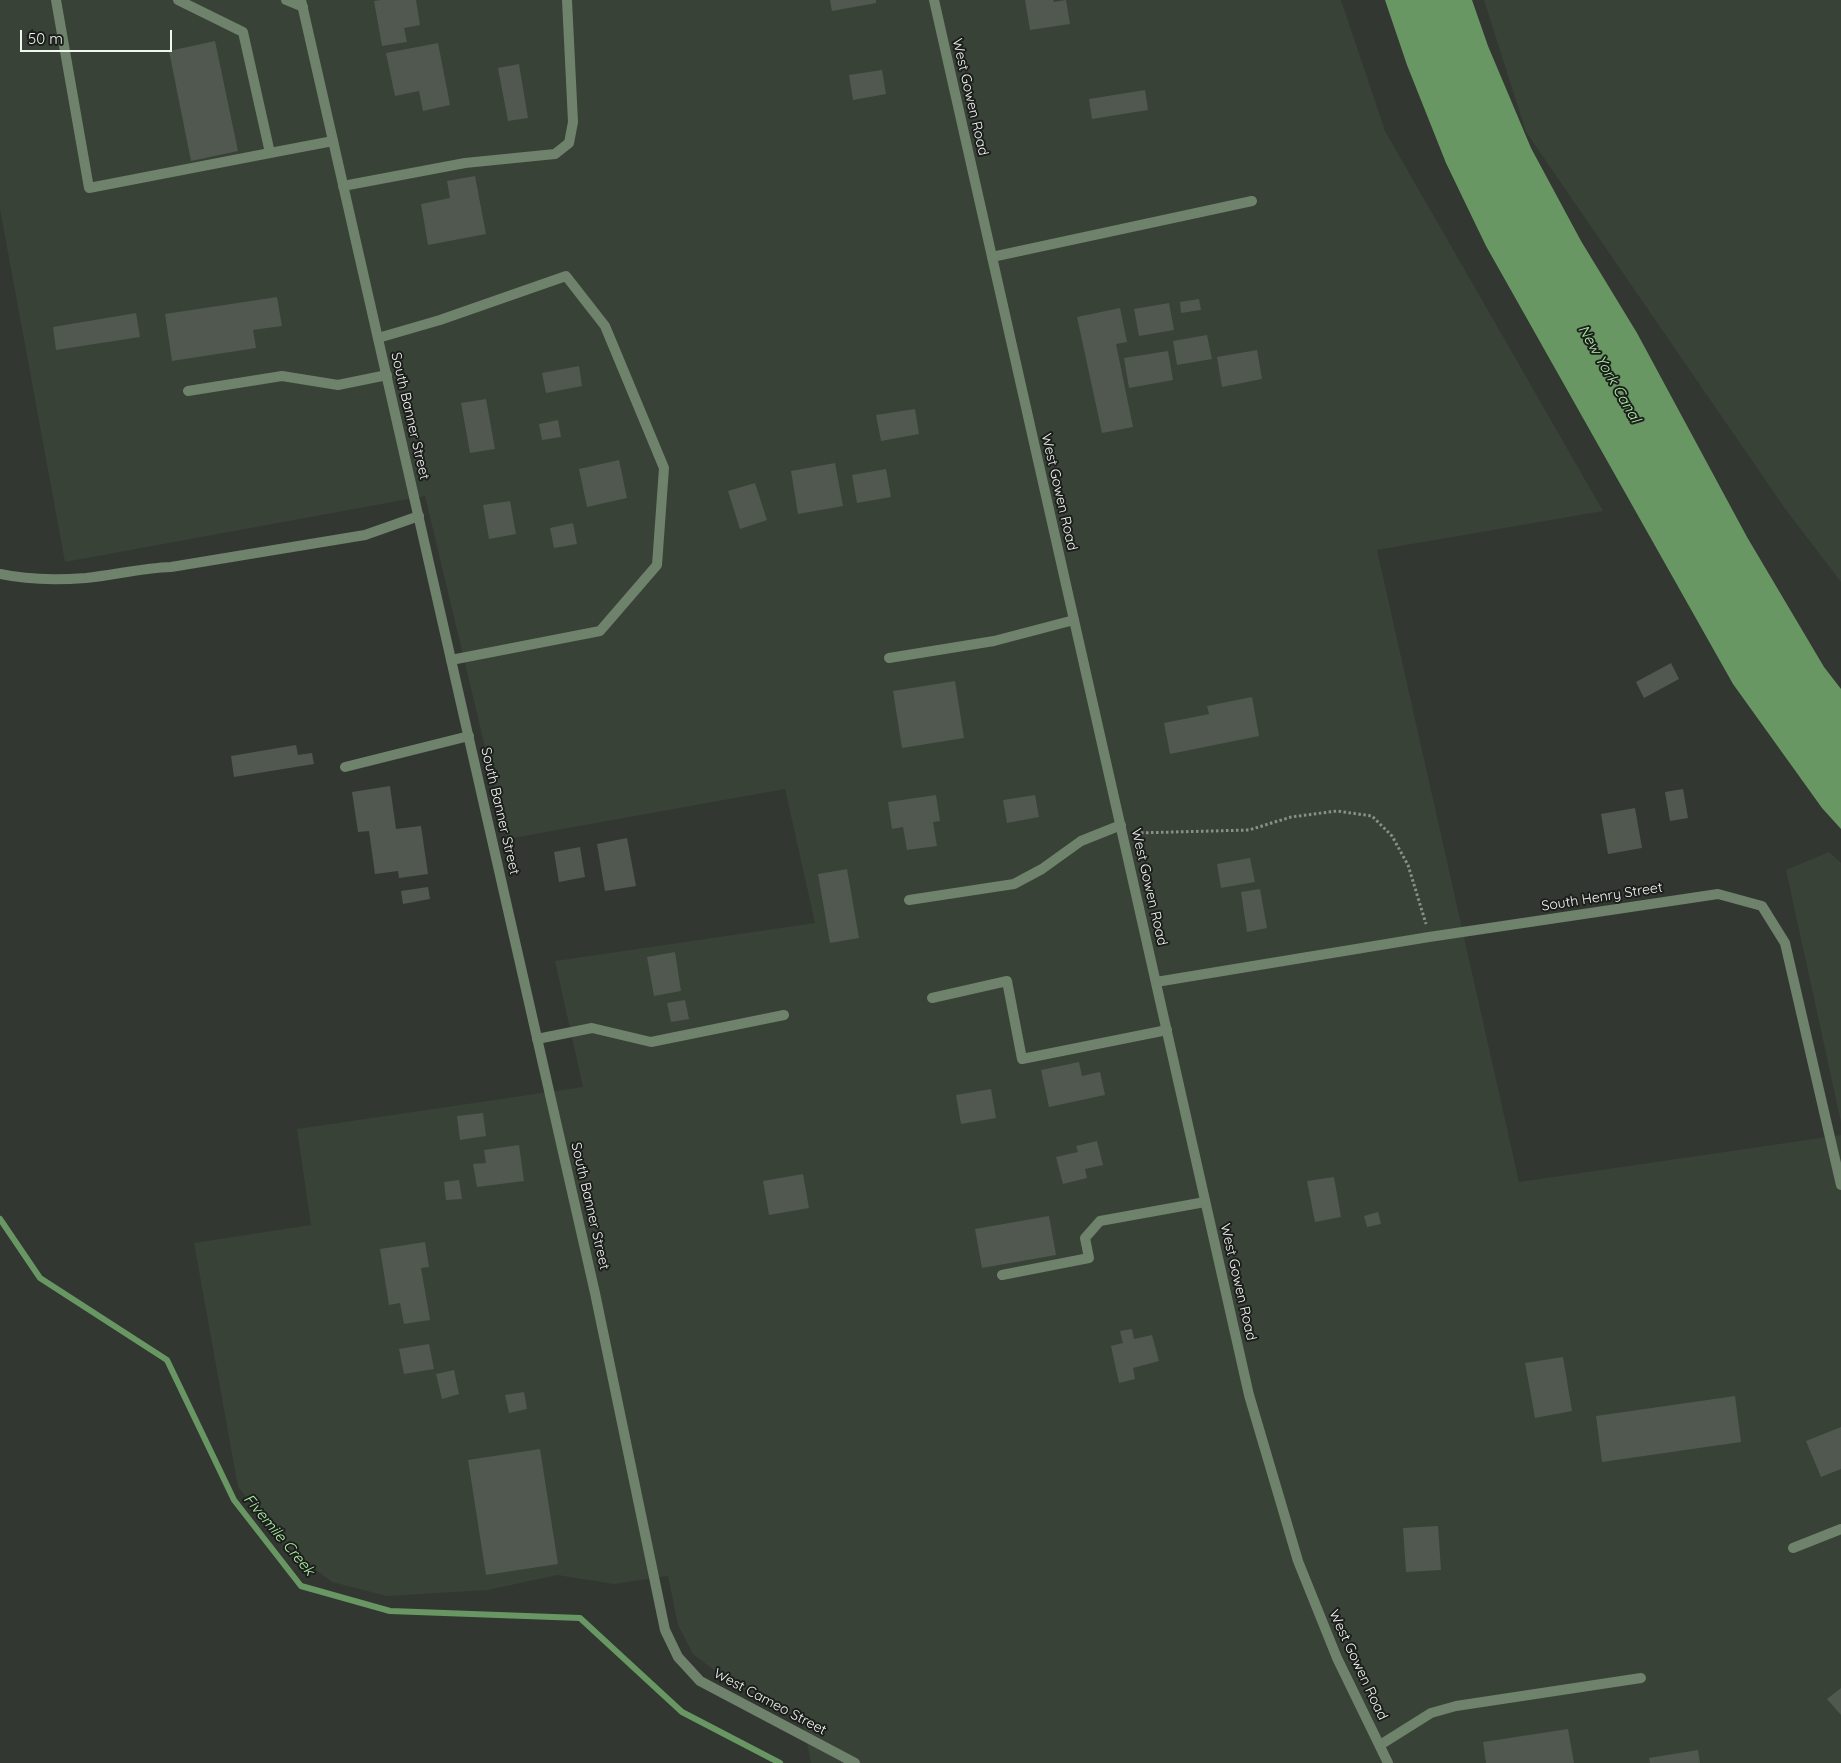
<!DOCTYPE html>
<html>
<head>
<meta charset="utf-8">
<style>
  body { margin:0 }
  #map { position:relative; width:1841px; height:1763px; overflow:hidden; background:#323831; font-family:Quicksand,sans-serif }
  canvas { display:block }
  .scale { position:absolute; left:20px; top:30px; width:152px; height:22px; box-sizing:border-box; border:2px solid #f2f6f1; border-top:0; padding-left:6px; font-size:15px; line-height:18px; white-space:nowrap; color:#f2f6f1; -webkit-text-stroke:4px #1b1e1b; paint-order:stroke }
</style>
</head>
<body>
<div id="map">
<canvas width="1841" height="1763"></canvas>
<div class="scale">50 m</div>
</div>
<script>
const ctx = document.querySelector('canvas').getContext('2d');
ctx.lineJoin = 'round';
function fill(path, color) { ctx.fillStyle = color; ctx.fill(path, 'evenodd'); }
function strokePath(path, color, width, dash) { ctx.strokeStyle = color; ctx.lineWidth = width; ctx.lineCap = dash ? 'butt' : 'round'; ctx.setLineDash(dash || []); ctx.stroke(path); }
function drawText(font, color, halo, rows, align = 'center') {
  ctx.font = font + ' Quicksand,sans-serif'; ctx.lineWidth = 4; ctx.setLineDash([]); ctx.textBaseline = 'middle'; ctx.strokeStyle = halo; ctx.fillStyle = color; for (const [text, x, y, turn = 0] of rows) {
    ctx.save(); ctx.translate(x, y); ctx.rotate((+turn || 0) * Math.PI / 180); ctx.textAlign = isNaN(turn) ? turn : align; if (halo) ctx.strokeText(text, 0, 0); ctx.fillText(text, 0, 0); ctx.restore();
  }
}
fill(new Path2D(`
  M0,0H1341L1385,131L1603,511L1377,550L1519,1182L1841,1135V1763H811L803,1722L727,1680L693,1654L678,1625L668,1576L614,1584L557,1575L488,1590L387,1596L332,1582L286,1547L238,1487L194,1243L311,1225L297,1129L583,1087L555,961L815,923L785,789L507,839L425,496L65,562L0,209Z
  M1484,0H1841V582L1786,510L1526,132Z
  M1829,852L1841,863V1122L1786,870Z`), '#384236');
fill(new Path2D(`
  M1385,0H1472L1488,46L1531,148L1581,241L1637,333L1747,537L1824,667L1841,689V829L1822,808L1733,684L1486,246L1446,163L1407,65Z`), '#699764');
strokePath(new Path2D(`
  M0,1219L40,1278L167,1360L234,1500L301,1586L390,1611L580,1618L682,1712L780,1763`), '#699764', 6);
fill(new Path2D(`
  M381,0H416L420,25L404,28L407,42L382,46L374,1Z
  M830,0H876V3L832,11Z
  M1025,0H1053L1054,2L1066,0L1070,24L1030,30Z
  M215,41L238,151L191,161L169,51Z
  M438,43L450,105L423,111L419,91L395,96L386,53Z
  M519,64L528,118L508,121L498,68Z
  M882,70L886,94L853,100L849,75Z
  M1145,90L1148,110L1092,119L1089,99Z
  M475,176L486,234L428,245L421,204L450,198L447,181Z
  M277,297L282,326L253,330L256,348L172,361L165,314Z
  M1199,299L1201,310L1181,313L1180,302Z
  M1169,303L1174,330L1139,336L1134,309Z
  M1120,308L1127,342L1116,344L1133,427L1102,433L1077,317Z
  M136,313L140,337L56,350L53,327Z
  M1207,335L1212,359L1177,365L1173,341Z
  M1257,350L1262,379L1222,387L1217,357Z
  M1168,351L1173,380L1129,388L1124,358Z
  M579,366L582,386L546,393L542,373Z
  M486,399L495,449L470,453L461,403Z
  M915,409L919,434L881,441L876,415Z
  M558,420L561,437L542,440L539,424Z
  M619,460L627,498L587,507L579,469Z
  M835,463L843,506L798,514L791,471Z
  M886,469L891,497L857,503L852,475Z
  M755,483L767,520L740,529L728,491Z
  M510,501L516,534L489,539L483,505Z
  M573,523L577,544L554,548L550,528Z
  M1671,663L1679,679L1644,698L1636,682Z
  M955,681L964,738L902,748L893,691Z
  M1252,697L1259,736L1170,754L1164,723L1209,714L1207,706Z
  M296,745L298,755L312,753L314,764L234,777L231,756Z
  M390,786L396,829L421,826L428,874L399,878L398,871L375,874L369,831L358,832L352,792Z
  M1683,789L1688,818L1670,821L1665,792Z
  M936,795L940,821L933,822L937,846L907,850L903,827L892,829L888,802Z
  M1035,795L1039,817L1007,823L1003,800Z
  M1635,808L1642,848L1608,854L1601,814Z
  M627,838L636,886L605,891L597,844Z
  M580,847L585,877L559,882L554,852Z
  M1250,858L1255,882L1221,888L1217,864Z
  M847,869L859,938L830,943L818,874Z
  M428,887L430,899L403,904L401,891Z
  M1260,889L1267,928L1247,932L1241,892Z
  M675,952L681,991L654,996L647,957Z
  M685,1000L689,1019L671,1022L667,1003Z
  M1079,1062L1082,1076L1100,1072L1105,1095L1049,1107L1041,1070Z
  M991,1089L996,1118L961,1124L956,1095Z
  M483,1113L486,1136L460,1140L457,1116Z
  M1097,1141L1103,1165L1085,1169L1087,1178L1063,1184L1056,1157L1078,1152L1076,1146Z
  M519,1145L524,1181L477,1187L473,1164L486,1163L484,1150Z
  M803,1174L809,1208L769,1215L763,1181Z
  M1334,1177L1341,1217L1315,1222L1307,1181Z
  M459,1180L462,1199L446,1200L444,1182Z
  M1378,1212L1381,1224L1367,1227L1364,1216Z
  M1049,1216L1056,1255L982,1268L975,1229Z
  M425,1242L429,1267L421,1268L430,1320L404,1324L400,1303L389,1305L380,1249Z
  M1132,1329L1134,1339L1152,1335L1159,1361L1133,1368L1135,1379L1119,1383L1111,1346L1123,1343L1120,1331Z
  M429,1344L434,1369L404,1374L399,1349Z
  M1563,1357L1572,1411L1535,1418L1525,1363Z
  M454,1370L459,1394L442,1399L436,1374Z
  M524,1392L527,1409L509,1413L505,1395Z
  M1735,1396L1741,1442L1602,1462L1596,1416Z
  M1841,1427V1469L1821,1477L1806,1441Z
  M540,1449L558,1564L486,1575L468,1460Z
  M1438,1526L1441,1570L1406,1572L1403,1528Z
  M1841,1688V1715L1827,1699Z
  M1568,1729L1574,1763H1486L1483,1742Z
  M1698,1750L1700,1763H1650L1649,1758Z`), '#515850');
strokePath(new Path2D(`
  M1136,833L1249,830L1291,817L1337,811L1372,816L1392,836L1408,865L1426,924`), '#8a8f89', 3, [2.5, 2.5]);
strokePath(new Path2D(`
  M56,0L89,188L270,153
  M178,0L243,32L270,153L333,141
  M286,0L303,7
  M343,186L465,163L555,154L569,143L573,122L567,0
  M992,257L1252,201
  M378,338L440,320L566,276L605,326L664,468L657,565L600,631L451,660
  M188,391L282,376L338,385L387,375
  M0,574C27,580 58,580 86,578C115,575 142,568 171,567L365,535L419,516
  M889,658L994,641L1074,620
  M345,767L469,736
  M909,900L1014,884L1042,869L1081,841L1121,825
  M932,998L1007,981L1022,1059L1167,1030
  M537,1039L592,1028L651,1042L784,1015
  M1002,1275L1089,1258L1085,1238L1100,1221L1205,1202
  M1793,1548L1841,1529
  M1380,1745L1431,1713L1456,1706L1641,1678`), '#6e826c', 10);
strokePath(new Path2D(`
  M301,0L595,1293L665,1630L678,1657L700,1681L855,1763
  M1156,982L1429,937L1718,894L1762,906L1785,943L1841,1185`), '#6e826c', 10);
strokePath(new Path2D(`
  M934,0L1249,1395L1298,1561L1337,1658L1388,1763`), '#6e826c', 10);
drawText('14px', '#f2f6f1', '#1b1e1b', [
  ["West Gowen Road",970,97,77],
  ["South Banner Street",410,416,77],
  ["West Gowen Road",1059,492,77],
  ["South Banner Street",500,811,77],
  ["West Gowen Road",1149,887,77],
  ["South Henry Street",1602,897,-9],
  ["South Banner Street",590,1206,77],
  ["West Gowen Road",1238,1282,77],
  ["West Gowen Road",1358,1665,65],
  ["West Cameo Street",770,1702,28]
]);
drawText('italic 15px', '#aef1a7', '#1b1e1b', [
  ["New York Canal",1609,374,60],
  ["Fivemile Creek",279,1535,50]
]);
</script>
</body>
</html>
